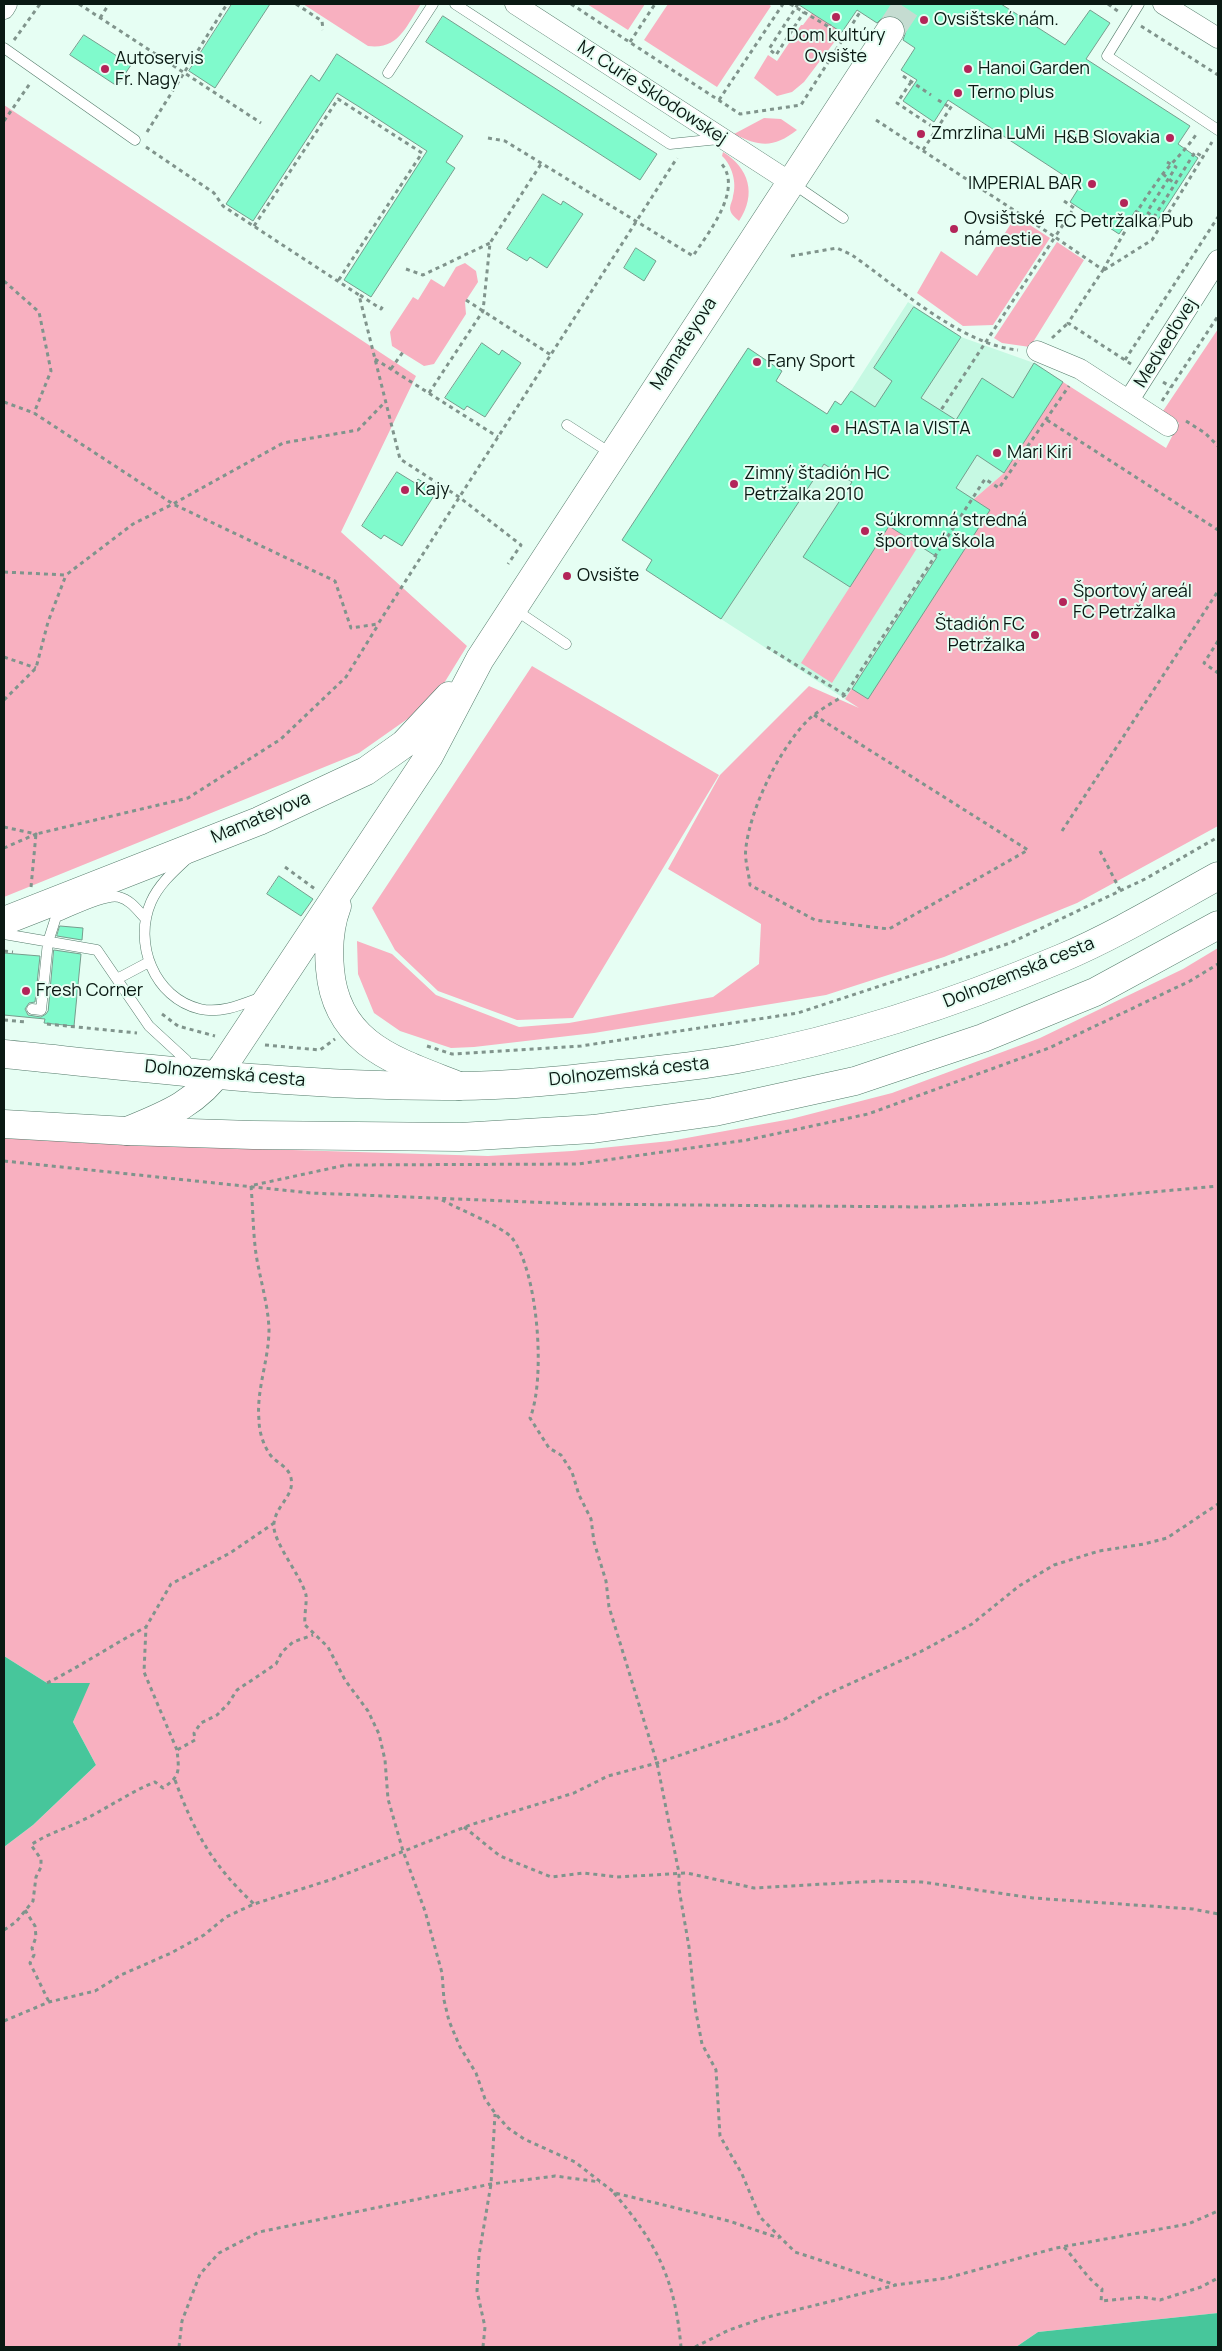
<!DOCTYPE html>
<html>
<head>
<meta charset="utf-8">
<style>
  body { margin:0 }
  #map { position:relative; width:1222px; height:2351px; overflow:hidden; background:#e6fef3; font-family:Manrope,sans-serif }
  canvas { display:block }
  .frame { position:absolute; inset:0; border:5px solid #0a1913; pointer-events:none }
</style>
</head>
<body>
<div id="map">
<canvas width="1222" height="2351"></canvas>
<div class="frame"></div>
</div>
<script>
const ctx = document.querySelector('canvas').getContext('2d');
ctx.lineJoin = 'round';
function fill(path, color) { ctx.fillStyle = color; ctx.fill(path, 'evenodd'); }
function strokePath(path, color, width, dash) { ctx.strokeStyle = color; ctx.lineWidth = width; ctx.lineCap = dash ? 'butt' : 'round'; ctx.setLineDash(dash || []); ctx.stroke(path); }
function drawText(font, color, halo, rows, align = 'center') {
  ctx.font = font + ' Manrope,sans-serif'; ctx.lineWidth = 4; ctx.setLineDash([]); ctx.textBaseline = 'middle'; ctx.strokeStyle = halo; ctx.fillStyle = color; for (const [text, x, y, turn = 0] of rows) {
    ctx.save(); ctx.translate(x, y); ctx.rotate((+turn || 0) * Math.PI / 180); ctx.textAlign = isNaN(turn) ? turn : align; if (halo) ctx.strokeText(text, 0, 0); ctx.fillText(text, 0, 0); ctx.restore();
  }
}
fill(new Path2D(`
  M908,302L961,337L1034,363L1063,382L1004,473L974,499L845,699L721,619L864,400L851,391Z`), '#c6f9e3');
fill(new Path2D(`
  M303,4H421C406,26 399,50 368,46Z
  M587,4H645L628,30Z
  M668,4H768L771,6L717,87L644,40Z
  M812,13L842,32L804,82L792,92L777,96L754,78L768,55L777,61L801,25H803Z
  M4,105L416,376L341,532L467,646L433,701L359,753L4,897Z
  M764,118L781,119L797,130C774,148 760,147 734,134Z
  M723,152C749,168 757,194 739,221C735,217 730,214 730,208C730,204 733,200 733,196C737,183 732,165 722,156Z
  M1016,216L1050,238L993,325L963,326L917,293L941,251L977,276Z
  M1057,242L1084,260L1030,347L1002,343L994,338Z
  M465,263L476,271L478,282L465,302L466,314L434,364L424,366L392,346L390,332L413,297L418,300L431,279L444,287L456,267Z
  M1218,329V826L1077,903L944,957L826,995L594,1033L474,1047L451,1048L400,1031L374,1013L358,974L357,941L392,954L436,995L519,1027L569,1023L713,997L759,964L761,924L668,869L720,775L809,686L859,708L845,699L974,499L1004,473L1063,382L1166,448L1179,423L1163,411Z
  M889,526L919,545L832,683L801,663Z
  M532,666L719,775L573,1018L517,1020L438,991L395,950L372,908Z
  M1218,948V2313L1038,2332L1016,2347H4V1847L33,1825L96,1765L73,1722L89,1683H47L4,1656V1136L260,1149L488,1156L572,1151L670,1141L791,1119L892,1093L1040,1038L1183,969Z`), '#f8b0c0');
fill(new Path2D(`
  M4,1656L47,1683H90L73,1722L96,1765L33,1825L4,1847Z
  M1218,2313V2347H1016L1038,2332Z`), '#47c69b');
const building = new Path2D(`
  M232,4H270L215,88L189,71Z
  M798,4H1001L1065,45L1090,10L1110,23L1086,59L1190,126L1178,144L1198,158L1156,223L1136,210L1119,234L1070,202L1080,186L948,100L934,122L903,101L917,80L901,70L915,48L903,40L906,31L904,24L899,18L890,15L883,17L877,23L857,10L842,32Z
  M443,16L657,154L640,180L426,42Z
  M84,35L131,65L117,86L70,55Z
  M337,54L463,136L446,162L455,168L371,297L344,280L427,151L361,108L337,93L253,221L226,204L311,75L319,81Z
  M543,194L561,205L563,201L583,214L547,268L530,257L527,261L507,249Z
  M636,248L656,261L644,281L624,268Z
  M914,307L961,337L921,398L956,420L982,378L1013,398L1034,363L1063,382L1004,473L977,455L956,488L990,510L868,699L852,689L937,557L889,526L850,587L803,557L852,482L824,464L721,619L646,570L652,560L622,540L748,348L782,371L776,381L827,414L835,401L841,405L851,391L875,407L892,381L874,368Z
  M482,343L499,355L502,350L521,363L485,417L467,406L464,410L445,398Z
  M397,472L415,483L418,479L437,491L402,546L384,535L381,539L362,526Z
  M279,876L313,899L301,916L267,894Z
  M60,926L83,928L82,940L57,936Z
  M54,950L81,954L74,1026L44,1023L45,1019L4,1015V953L40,956L35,1002L29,1003L25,1009L28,1015L41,1017L46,1014L48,1011Z`);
fill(building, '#80facc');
strokePath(building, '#769d8d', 1);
strokePath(new Path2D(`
  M890,31L908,4`), '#c5dcd1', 28, [28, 14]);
const lane = new Path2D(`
  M455,4L670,144L719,139
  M1139,4L1107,56L1218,130
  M4,48L135,140
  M388,73L433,4
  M792,183L843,218
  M567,425L612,454
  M514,609L566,644
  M188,858C174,871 159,884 151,902C133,943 154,998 200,1009C221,1014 243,1004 262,997
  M4,934L97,950L149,1026L186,1060L190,1067
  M117,979L149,962
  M32,1009L41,1010L48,942L56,917C70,912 105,893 119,897C131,900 138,911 146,919`);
const street = new Path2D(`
  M515,4L790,182
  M1163,4L1218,38
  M4,9L7,4
  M1037,351L1080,369L1168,426
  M1129,400L1218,260`);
const secondary = new Path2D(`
  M337,906C329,927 328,947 330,969C336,1046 399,1062 459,1086
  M4,921L259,821L366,771L404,744L449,696
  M127,1131C169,1114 197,1103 224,1065L429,756L480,659L890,31`);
const primary = new Path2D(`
  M4,1054C154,1069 305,1087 456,1086C510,1086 566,1080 619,1074C659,1070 699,1066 738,1059C850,1038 958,1002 1062,958C1116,935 1167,904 1218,876
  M4,1124L127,1131L253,1135L460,1137L593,1129L714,1112L855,1081L983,1038L1095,992L1218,925`);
strokePath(lane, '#557b6b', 11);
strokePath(street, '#557b6b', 21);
strokePath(secondary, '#557b6b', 29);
strokePath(primary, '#557b6b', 29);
strokePath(new Path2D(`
  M79,4L261,123
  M296,4L322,21L323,30
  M571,4L740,114L801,105L860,12
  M790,4L829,27L830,24
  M1108,4L1119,12
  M100,18L109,4
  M1141,26L1218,75
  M14,40L40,4
  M630,42L655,4
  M903,76L931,95
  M911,82L897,103L936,129
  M719,100L783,4
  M938,100L951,108
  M876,120L1055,237L941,410
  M4,121L31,82
  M147,132L227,4
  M488,138L505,141L693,256C708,233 745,188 720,162
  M146,147L214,193L223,206L359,295L400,459L459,497L521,545L508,564
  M923,150L953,104
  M1163,174L1175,184L1195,152L1203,157
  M1064,201L1074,208L1055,237L1103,270L1068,323L1131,364
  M254,226L338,99L422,153L338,281
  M791,256L837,248L852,255C899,288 962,345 1018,350
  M406,269L423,275L490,243
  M1103,270C1121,238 1140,204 1162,175C1174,160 1187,149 1197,133
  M1104,270L1152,240L1212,142
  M4,281L39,312L51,371L34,413
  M360,295L381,309L384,304
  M466,300L551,355
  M1052,338L1068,323
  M375,359L498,437
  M1125,360L1218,217
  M391,369L403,352
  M1163,382L1171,387
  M429,393L483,311L490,243L541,164
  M1162,401L1218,316
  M4,402L34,413L173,504L335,581L351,628L378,624L677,158
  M1047,420L1218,530
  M1186,421L1205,433L1218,446
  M4,572L66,575L133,524L173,504L283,443L358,430L385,402
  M1218,641L1204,663L1218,673
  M767,647L845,695L985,479L999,488L1069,386
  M4,657L36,668
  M4,700L36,668L48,622L66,575
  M814,715L1028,850L889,929L815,920L750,885C749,873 744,859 746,847C751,807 779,750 807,721C817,711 832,703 845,695
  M4,827L36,834L4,848
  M1062,831L1218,591
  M1100,851L1120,890
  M285,867L315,889
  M31,887L36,834L188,798L281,739L346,677L378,625
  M4,951L13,952
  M162,1014L178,1026L215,1036
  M4,1020L26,1022
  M47,1024L137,1033
  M265,1045L320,1050L335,1039
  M427,1046L452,1054L581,1046L798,1013L1010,943L1145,879L1218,837
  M4,1161L311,1193L579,1204L924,1207L1034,1203L1218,1186
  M254,1185L346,1165L578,1164L747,1140L868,1114L1049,1048L1190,981L1218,964
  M251,1186C253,1209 253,1232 256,1254C260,1279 268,1304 269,1329C269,1360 256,1390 259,1420C259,1431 263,1444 269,1453C275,1463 288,1465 291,1478C295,1496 276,1505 274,1523C271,1540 301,1575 306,1595C307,1602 304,1616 305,1625L328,1647L345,1680L368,1711L379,1734L385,1760L388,1799L403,1851L425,1911L442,1973L444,2000L449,2021L460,2047L476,2073L485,2099L495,2113L508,2128L524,2139L575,2162L615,2193L729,2221L779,2238
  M442,1200C458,1209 502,1226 512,1238C538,1271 546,1379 530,1418L549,1448L561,1455L572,1472L579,1495L591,1519L594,1542L606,1581L609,1607L657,1763L679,1873V1889L689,1947L695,2007L702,2044L716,2070L720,2136L742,2174L760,2217L795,2252L896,2285
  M47,1683C81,1666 112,1645 146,1627
  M177,1750L144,1672L146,1627L171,1584L230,1553L274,1523
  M175,1780C194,1832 213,1866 254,1904
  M464,1827L500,1856L551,1877L584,1873L617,1877L687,1873L754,1888L879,1881L922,1882L1033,1898L1193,1909L1218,1914
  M25,1910L35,1926L36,1937L32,1948L34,1955L30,1963L49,2002
  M4,1930L16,1922L33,1901L36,1877L41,1867V1859L31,1845C48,1833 66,1829 83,1820C108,1808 130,1792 155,1782L163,1788C181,1776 179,1770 177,1750L195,1740L194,1733L201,1723L217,1715L228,1704L237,1690L276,1664L282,1652L293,1642L313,1635
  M4,2021L49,2002L95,1991L121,1975L171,1953L204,1935L226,1917L254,1904L333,1879L470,1825L574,1793L608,1776L657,1763L783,1720L821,1697L920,1652L972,1624L1019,1586L1054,1565L1099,1551L1144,1544L1167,1538L1218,1504
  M614,2193C658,2245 675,2280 681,2347
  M1064,2247C1077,2261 1087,2279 1102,2289L1101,2301L1142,2297L1160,2300L1201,2287L1218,2278
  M179,2347L182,2321L200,2274L219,2253L259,2232L491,2184L555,2176L600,2182
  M483,2347L485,2327L477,2291L479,2255L491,2184L495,2114
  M695,2347L729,2330L764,2318L896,2285L947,2278L1056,2248L1188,2224L1218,2211`), '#80948c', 3, [4, 4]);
strokePath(lane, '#fff', 10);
strokePath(street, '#fff', 20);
strokePath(secondary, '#fff', 28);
strokePath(primary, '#fff', 28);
strokePath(new Path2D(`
  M798,4L769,49L776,55L804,12
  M1167,162L1176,167L1147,212L1154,217L1175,184`), '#80948c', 3, [4, 4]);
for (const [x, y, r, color] of [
  [836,17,5,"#b32559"],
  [924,20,5,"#b32559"],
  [105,69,5,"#b32559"],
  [968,69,5,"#b32559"],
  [958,93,5,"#b32559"],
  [921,134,5,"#b32559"],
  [1170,138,5,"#b32559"],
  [1092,184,5,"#b32559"],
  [1124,203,5,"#b32559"],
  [954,229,5,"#b32559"],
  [757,362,5,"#b32559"],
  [835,429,5,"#b32559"],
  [997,453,5,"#b32559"],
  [734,484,5,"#b32559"],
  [405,490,5,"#b32559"],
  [865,531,5,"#b32559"],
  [567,576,5,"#b32559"],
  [1063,602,5,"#b32559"],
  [1035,635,5,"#b32559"],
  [26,991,5,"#b32559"]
]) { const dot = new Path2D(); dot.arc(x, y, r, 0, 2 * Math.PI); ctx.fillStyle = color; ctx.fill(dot); strokePath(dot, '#e6fef3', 2); }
drawText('18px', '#0a1913', '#e6fef3', [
  ["Ovsištské nám.",934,20],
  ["Dom kultúry",836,36,"center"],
  ["Ovsište",836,57,"center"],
  ["Autoservis",115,59],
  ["Fr. Nagy",115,80],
  ["Hanoi Garden",978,69],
  ["Terno plus",968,93],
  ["Zmrzlina LuMi",931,134],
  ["H&B Slovakia",1160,138,"right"],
  ["IMPERIAL BAR",1082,184,"right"],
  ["Ovsištské",964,219],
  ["námestie",964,240],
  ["FC Petržalka Pub",1124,222,"center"],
  ["Fany Sport",767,362],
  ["HASTA la VISTA",845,429],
  ["Mari Kiri",1007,453],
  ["Zimný štadión HC",744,474],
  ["Petržalka 2010",744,495],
  ["Kajy",415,490],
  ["Súkromná stredná",875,521],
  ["športová škola",875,542],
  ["Ovsište",577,576],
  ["Športový areál",1073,592],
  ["FC Petržalka",1073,613],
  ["Štadión FC",1025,625,"right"],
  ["Petržalka",1025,646,"right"],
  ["Fresh Corner",36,991]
], 'left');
drawText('18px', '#0a1913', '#e6fef3', [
  ["M. Curie Sklodowskej",652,93,33],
  ["Medveďovej",1166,343,-58],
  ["Mamateyova",684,344,-57],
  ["Mamateyova",261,818,-23],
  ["Dolnozemská cesta",1019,973,-22],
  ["Dolnozemská cesta",629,1072,-6],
  ["Dolnozemská cesta",225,1074,5]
]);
</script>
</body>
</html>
